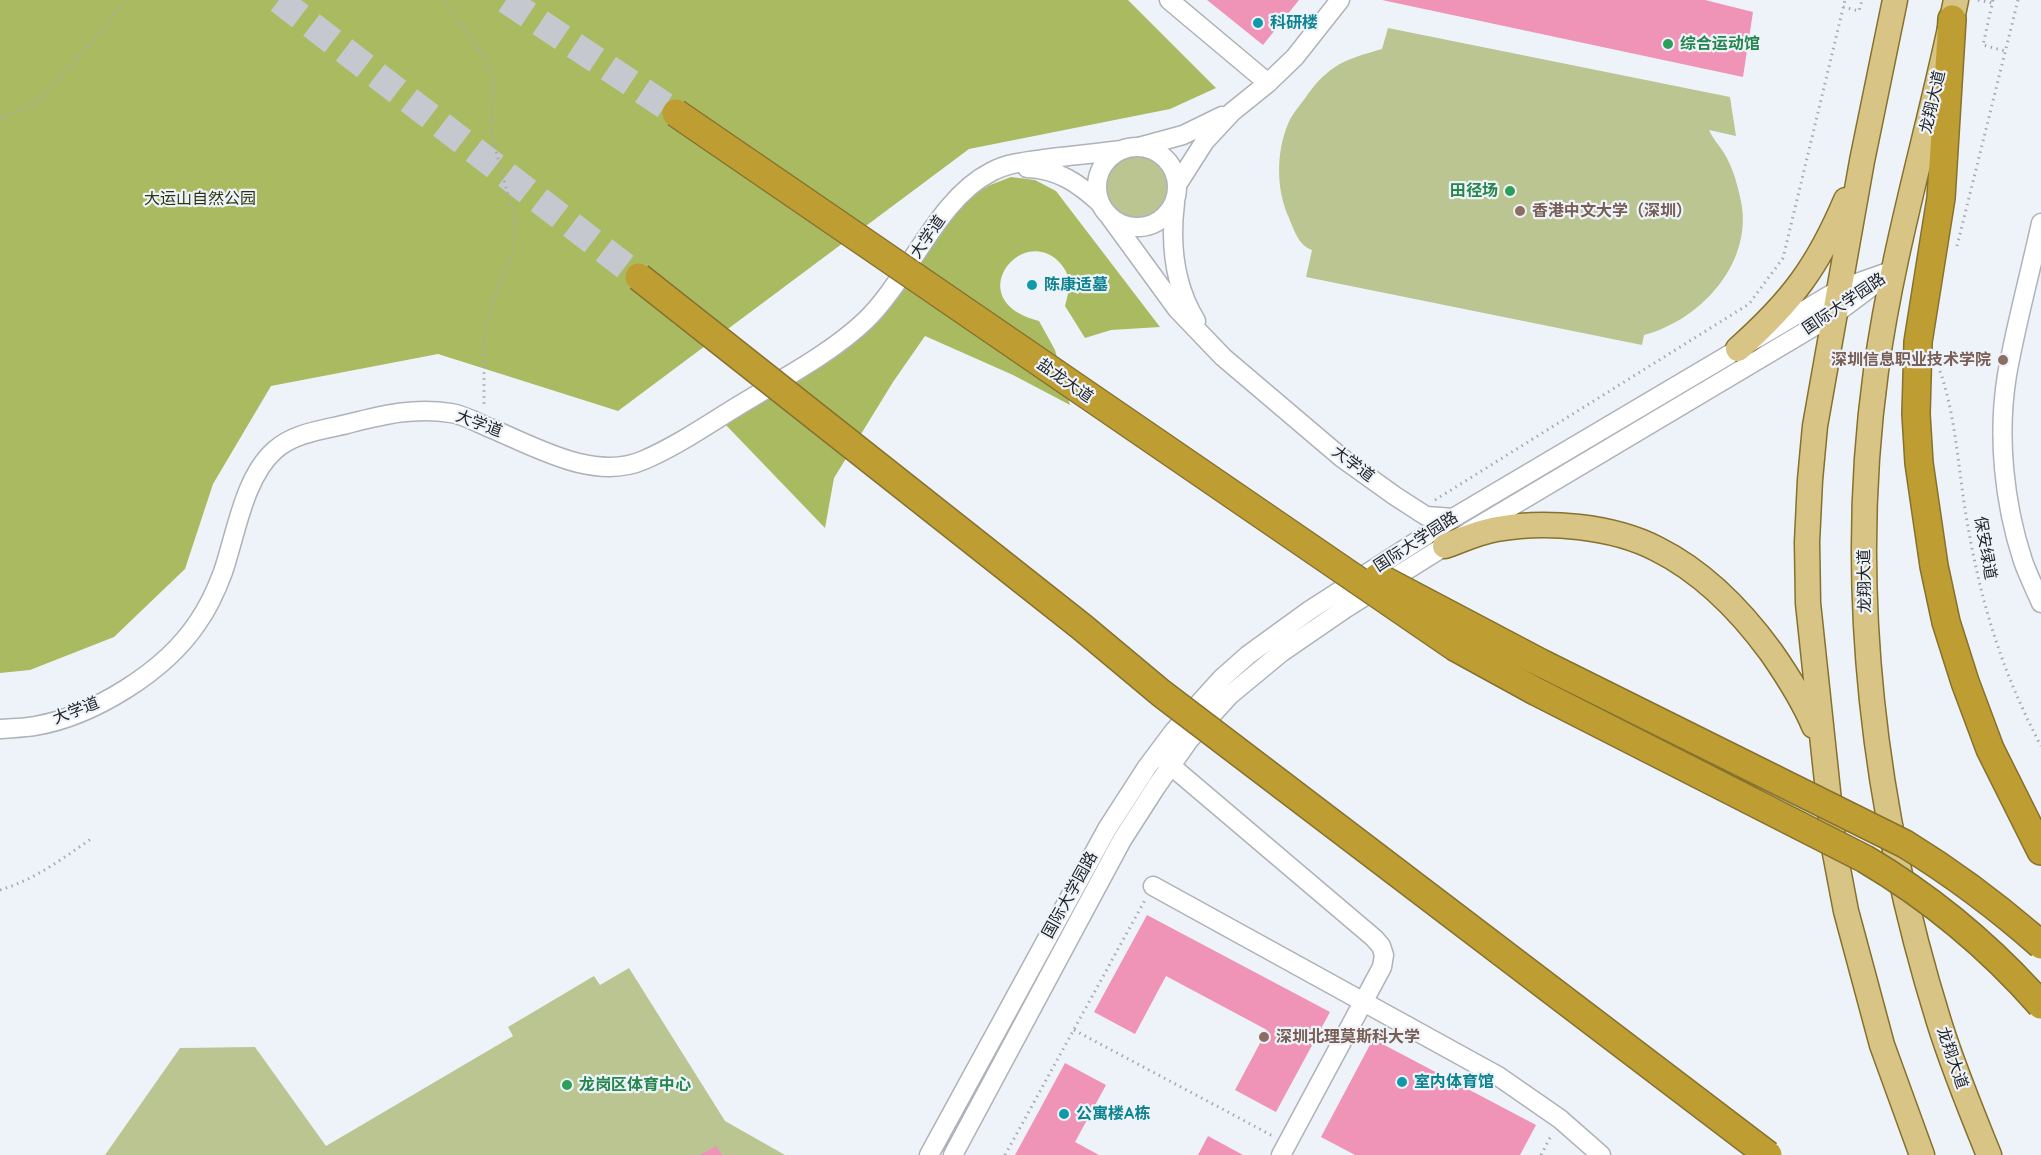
<!DOCTYPE html>
<html>
<head>
<meta charset="utf-8">
<style>
  body { margin:0 }
  canvas { display:block; background:#eef3fa }
</style>
</head>
<body>
<canvas width="2041" height="1155"></canvas>
<script>
const ctx = document.querySelector('canvas').getContext('2d');
ctx.lineJoin = 'round';
function fill(path, color) { ctx.fillStyle = color; ctx.fill(path, 'evenodd'); }
function strokePath(path, color, width, dash) { ctx.strokeStyle = color; ctx.lineWidth = width; ctx.lineCap = dash ? 'butt' : 'round'; ctx.setLineDash(dash || []); ctx.stroke(path); }
function drawText(font, color, halo, rows, align = 'center') {
  ctx.font = font + ' Quicksand,"Noto Sans SC",sans-serif'; ctx.lineWidth = 4.5; ctx.setLineDash([]); ctx.textBaseline = 'middle'; ctx.strokeStyle = halo; ctx.fillStyle = color; for (const [text, x, y, turn = 0] of rows) {
    ctx.save(); ctx.translate(x, y); ctx.rotate((+turn || 0) * Math.PI / 180); ctx.textAlign = isNaN(turn) ? turn : align; if (halo) ctx.strokeText(text, 0, 0); ctx.fillText(text, 0, 0); ctx.restore();
  }
}
fill(new Path2D(`
  M1388,28L1730,97L1736,136L1709,130C1713,139 1719,145 1724,153C1732,166 1737,182 1740,197C1756,260 1702,320 1644,335L1642,345L1306,277L1312,250C1299,246 1294,230 1289,218C1276,190 1276,152 1288,124C1292,114 1300,105 1306,97C1314,85 1323,75 1335,67C1349,58 1365,54 1382,49Z
  M1105 187a31 31 0 1 1 62 0a31 31 0 1 1-62 0Z
  M629,968L725,1121L785,1155H105L180,1048L255,1047L326,1146L513,1036L508,1027L594,976L600,985Z`), '#bac591');
fill(new Path2D(`
  M0,0H1128L1216,88L1170,109L969,149L618,411L438,354L271,386L213,484L185,569L114,637L30,670L0,673Z
  M1011,177L1035,180L1056,191L1160,327L1111,330L1085,338L1065,306C1070,289 1072,276 1060,263C1022,222 959,301 1039,321L1055,350L1070,405L1013,375L925,336L893,382L834,478L825,528L723,422L841,351L964,200L990,185Z`), '#aaba60');
fill(new Path2D(`
  M1207,0H1299L1263,45Z
  M1382,0H1705L1753,12L1743,77Z
  M1147,915L1330,1012L1276,1112L1235,1090L1267,1030L1166,976L1135,1034L1094,1012Z
  M1373,1039L1536,1125L1520,1155H1355L1321,1137Z
  M1065,1063L1106,1085L1075,1142L1099,1155H1015Z
  M1208,1136L1243,1155H1198Z
  M716,1146L722,1155H700Z`), '#ef94b6');
strokePath(new Path2D(`
  M279,0L639,277
  M506,0L676,113`), '#c5c9cf', 27, [27, 14]);
const minor = new Path2D(`
  M1169,0L1268,83
  M1139,147L1183,135L1222,116
  M1097 187a40 40 0 1 1 80 0a40 40 0 1 1-80 0Z
  M1027,168C1058,169 1078,183 1100,203
  M1177,185L1205,141L1232,112L1268,83L1295,57L1340,0
  M1175,203C1170,243 1174,285 1196,321
  M1107,213L1177,309L1223,357L1342,458L1395,496L1426,516L1453,518
  M2041,223C2030,274 2016,324 2007,375C1997,436 2004,503 2023,561C2028,575 2035,589 2041,603
  M0,729C12,728 24,728 35,726C93,716 165,672 198,622C208,608 217,588 223,572C236,534 244,477 275,450C294,433 322,430 347,424C383,415 413,407 451,413C464,415 478,423 490,428C536,447 594,482 644,460C681,444 714,420 748,400C787,376 831,353 865,321C909,279 937,199 991,172C1009,162 1032,161 1052,158C1076,155 1099,153 1122,150
  M1163,759L1374,938L1381,946L1384,955L1382,967L1281,1155
  M1153,886L1498,1076L1560,1119L1601,1155
  M929,1155L1107,829L1147,767L1174,731L1222,678L1248,655L1310,610L1453,518L1840,289L1894,270
  M953,1155L1122,840L1156,787L1189,740L1230,695L1282,652L1346,608L1445,546L1835,314L1879,281`);
const major = new Path2D(`
  M1895,0L1862,161L1815,426L1810,480L1807,542L1808,603L1834,848L1846,911L1882,1045L1922,1155
  M1956,0C1931,124 1893,246 1876,371C1846,589 1874,813 1939,1022C1953,1067 1971,1111 1989,1155
  M1738,349C1792,301 1818,266 1846,200
  M1445,546C1462,540 1479,532 1497,529C1546,520 1613,526 1657,549C1703,572 1741,611 1771,652C1787,675 1803,700 1814,726`);
const highway = new Path2D(`
  M1952,19L1941,198L1918,342L1916,414L1919,463L1934,566L1946,622L1965,682L1990,749L2041,851`);
strokePath(minor, '#aeb2b9', 21);
strokePath(major, '#86722d', 27);
strokePath(highway, '#86722d', 30);
strokePath(new Path2D(`
  M443,0L484,56L494,82L491,133L515,220L513,251L493,300L484,337V408
  M1978,0L1992,3
  M1993,0L1983,45L2005,51
  M1843,7L1859,11L1862,0
  M0,118L25,108L43,97L107,24L124,0
  M1957,246L2018,0
  M1940,371C1956,417 1958,467 1966,515C1980,600 2001,670 2041,746
  M1435,500L1749,304L1783,258L1845,0
  M0,890C34,880 62,859 91,839
  M1074,1030L1271,1135H1274
  M1005,1155L1145,900
  M1541,1155L1552,1134`), '#a6aaaf', 3, [1.5, 4.5]);
strokePath(minor, '#fff', 18);
strokePath(major, '#d8c484', 24);
strokePath(highway, '#be9d32', 27);
const highwayBridge = new Path2D(`
  M676,113L1455,647L1537,692L1865,859C1931,898 1990,947 2041,1005
  M639,277L1082,627L1161,693L1768,1155
  M1378,577L1541,663L1905,844C1954,874 1998,907 2041,945`);
strokePath(highwayBridge, '#86722d', 30, []);
strokePath(highwayBridge, '#be9d32', 27);
for (const [x, y, r, color] of [
  [1258,23,6,"#0f9aa8"],
  [1668,44,6,"#2e9e5b"],
  [1510,191,6,"#2e9e5b"],
  [1520,211,6,"#8d6e63"],
  [1032,285,6,"#0f9aa8"],
  [2003,360,6,"#8d6e63"],
  [1264,1037,6,"#8d6e63"],
  [1402,1082,6,"#0f9aa8"],
  [567,1085,6,"#2e9e5b"],
  [1064,1114,6,"#0f9aa8"]
]) { const dot = new Path2D(); dot.arc(x, y, r, 0, 2 * Math.PI); ctx.fillStyle = color; ctx.fill(dot); strokePath(dot, '#eef3fa', 2); }
drawText('bold 16px', '#0d838f', '#eef3fa', [
  ["科研楼",1270,23],
  ["陈康适墓",1044,285],
  ["室内体育馆",1414,1082],
  ["公寓楼A栋",1076,1114]
], 'left');
drawText('bold 16px', '#27864d', '#eef3fa', [
  ["综合运动馆",1680,44],
  ["田径场",1498,191,"right"],
  ["龙岗区体育中心",579,1085]
], 'left');
drawText('16px', '#1f2123', '#eef3fa', [
  ["龙翔大道",1933,102,-77],
  ["大学道",928,237,-55],
  ["国际大学园路",1844,304,-34],
  ["盐龙大道",1065,381,35],
  ["大学道",479,424,21],
  ["大学道",1353,464,37],
  ["国际大学园路",1416,542,-33],
  ["保安绿道",1985,548,80],
  ["龙翔大道",1865,581,-91],
  ["大学道",76,711,-21],
  ["国际大学园路",1070,895,-61],
  ["龙翔大道",1952,1058,71]
]);
drawText('16px', '#2e340d', '#eef3fa', [
  ["大运山自然公园",200,199]
]);
drawText('bold 16px', '#785e54', '#eef3fa', [
  ["香港中文大学（深圳）",1532,211],
  ["深圳信息职业技术学院",1991,360,"right"],
  ["深圳北理莫斯科大学",1276,1037]
], 'left');
</script>
</body>
</html>
